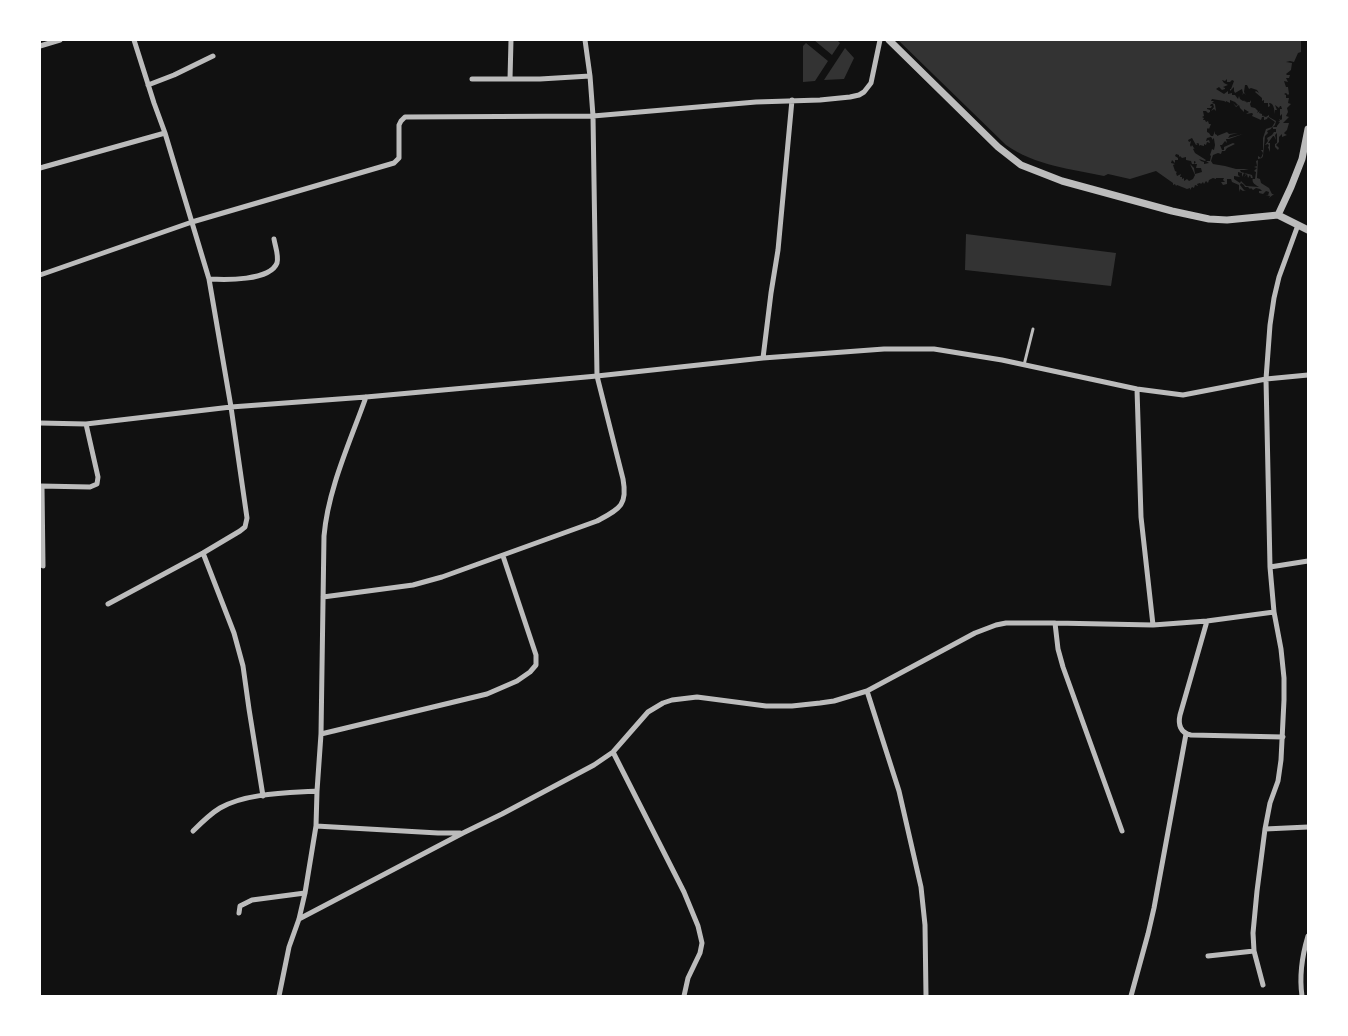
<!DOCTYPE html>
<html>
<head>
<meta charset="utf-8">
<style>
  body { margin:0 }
  #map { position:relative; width:1348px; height:1036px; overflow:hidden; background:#111; font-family:Mulish,sans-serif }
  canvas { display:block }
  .frame { position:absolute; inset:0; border:41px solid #fff; pointer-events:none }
</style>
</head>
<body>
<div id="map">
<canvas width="1348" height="1036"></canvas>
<div class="frame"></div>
</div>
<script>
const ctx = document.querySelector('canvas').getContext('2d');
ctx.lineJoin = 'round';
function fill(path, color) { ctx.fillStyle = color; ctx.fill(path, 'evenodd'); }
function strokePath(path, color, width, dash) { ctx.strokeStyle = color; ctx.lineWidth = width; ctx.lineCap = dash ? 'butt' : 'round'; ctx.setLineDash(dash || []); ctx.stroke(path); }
fill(new Path2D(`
  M814,40H837L840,43L832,55Z
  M898,40H1301V52L1298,53L1294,62L1290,61L1286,62L1292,63L1291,70L1286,74L1287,75H1290L1289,78H1286L1288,82L1284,81L1286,87H1288L1289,94L1288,95L1286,93L1284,94L1286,95V98H1289L1288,103L1291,104L1287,108L1288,112L1286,116L1289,117L1283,123H1289L1287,130L1284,133L1285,134L1287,135L1282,137V134L1279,137V142L1276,145L1279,148L1278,150L1275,147V144L1277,143V133L1275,135L1276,140L1274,136H1273L1268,143H1270V152L1268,147L1266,149L1269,146L1268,144L1265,145L1268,141L1267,138L1272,135L1274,132H1276V129H1273V128L1272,127L1271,129L1267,131L1268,133L1265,136L1263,156L1262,158L1258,159L1257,178L1260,179L1261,183L1269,188L1272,194H1274L1269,198L1270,196L1265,195L1268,196L1269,192L1266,191L1263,194L1259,193V191H1262L1260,189L1256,188L1253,190L1251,188L1250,189L1248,187H1245L1244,185L1241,183L1240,185L1244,190H1246L1243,191L1240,189L1239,192V185L1232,182L1231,179H1227V184L1223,185L1221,182H1225L1223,180L1224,178H1216V179L1213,178L1209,180L1208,183L1206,181L1204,184L1203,182L1201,184L1200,183L1197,184L1198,186L1195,185L1194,188L1192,187L1190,190V188L1187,189L1177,185L1176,186L1175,184L1173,185V183L1156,171L1130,179L1108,174L1104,176C1071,169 1034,165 1006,145ZM1227,79V82H1230L1232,80L1234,81L1231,89H1230V91L1234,87V91L1235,93L1242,89L1243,93L1242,95L1244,93L1246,95L1244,92L1245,85H1247L1249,89L1251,88L1257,90L1259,93L1256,91L1255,92L1262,98V101L1264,100V103H1268V107L1270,106L1269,103C1274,103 1274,109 1275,114V110H1277L1275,105L1279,108L1280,106H1281L1282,109H1280V116L1282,114V119L1281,120L1279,119L1280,121L1278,122H1280L1277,126V127H1273L1275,125L1276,121L1269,117V115L1266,117L1263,116L1264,115L1262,116V114L1259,113L1260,111L1257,113L1258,111L1255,108L1251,107L1250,104L1251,102L1250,100V102H1248L1246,103L1247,102L1244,101L1245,100L1243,101L1240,99L1239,96L1238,99L1235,95H1232V93L1228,94V91L1224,94L1216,89L1219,87L1222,90L1225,89V88L1223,87L1228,85L1224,83L1222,80L1225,81ZM1212,99L1224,101L1226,102V101L1230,103V100L1235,102L1238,105L1236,106L1233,103L1236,107L1239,105L1240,108L1244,112V109L1249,112L1246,114L1252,113L1253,114L1252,116L1261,120L1262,117H1264V120L1267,119L1268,117L1275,122L1272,127L1266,129L1263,138V150H1261L1263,153L1261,158L1258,156V160L1256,161L1257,166L1254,167L1257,168L1254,171L1256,172L1255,179H1253L1252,175L1241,172L1240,170H1249L1244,169H1236L1225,166L1213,164L1211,161L1213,155L1218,153L1221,154L1222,151H1225L1227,148L1235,144L1233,143L1224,147V150H1222L1220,145H1222L1225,141L1227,143L1226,139H1229L1243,134L1228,138L1230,135L1238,133L1229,134L1227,132L1217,136V135L1215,134V131L1213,136H1211L1209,133L1207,132V129L1208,128L1209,129L1211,124H1209L1208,121L1206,122L1205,120H1203L1204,118L1202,117L1204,116L1203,111H1206L1208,113L1210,112V110L1207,109V108H1211L1212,106H1210L1211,104H1213L1214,107L1211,111L1214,109L1216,111L1215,104L1212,103L1214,101H1211ZM1211,137L1213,140V138L1214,139L1215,145L1214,150L1212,149L1210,155L1211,156L1210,161H1206L1209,163L1204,164V162L1201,161L1199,159L1205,161L1206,160L1195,153L1193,149L1195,148H1194L1192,145L1191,147L1190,145L1191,141L1189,142L1188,140L1192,138L1196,145H1198L1196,144L1198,143L1199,144V146L1200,145L1204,146V144L1206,145L1207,142L1210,143L1209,140L1206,141L1207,138ZM1176,154L1179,155V157L1180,156L1182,158L1186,157V160L1191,161L1192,164H1194V161L1196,162L1194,164H1197L1196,168H1201L1202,172L1195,174L1194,168L1190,164L1195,175L1193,179L1189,181L1187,179L1184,181V178L1182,179V177H1180L1181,174L1177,176L1176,173L1177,172L1175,171L1173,165L1175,164L1171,163L1172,160L1175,163V160H1178V158L1175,156ZM1238,172L1242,173V177L1244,173L1246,174L1244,177L1247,174L1248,178L1250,175L1251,178H1253C1251,183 1256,185 1259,187L1246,186L1241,181L1240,183L1234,179V176L1240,177L1238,175Z
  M806,43L828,61L815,81L803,82V46Z
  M845,48L854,58L844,79L824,80Z
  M966,234L1116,253L1111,286L965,270Z`), '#333');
strokePath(new Path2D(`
  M1024,365L1033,329`), '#bcbcbc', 3);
strokePath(new Path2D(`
  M40,46L60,40
  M472,79H540L590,76
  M510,79L511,40
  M148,85L174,75L213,56
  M40,168L165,133
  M40,275L192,222L394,163L399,158V125L401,121L405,117L593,116L756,102L820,100L850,97L859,95L864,92L871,83L880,40
  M209,279C225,280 270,281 277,263C279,255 275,246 274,239
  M763,358L771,293L778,250L792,100
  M1137,389L1141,517L1153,625
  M40,423L86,424L231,407L366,397L597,376L763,358L884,349H934L1002,360L1137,389L1183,395L1266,379L1308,375
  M40,486L90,487L97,484L98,477L86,424
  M42,487L43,566
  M203,553L234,633L243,666L249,709L263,796
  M1270,567L1308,561
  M323,597L413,585L442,577L597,521C619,509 628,506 623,479L597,376L593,116L590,76L585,40
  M108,604L203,553L240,531L245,527L247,518L231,407L209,279L165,133L154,103L134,40
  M1207,621L1180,715C1178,724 1180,733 1191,735L1283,737
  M1055,623L1058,649L1063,667L1122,831
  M867,691L899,791L921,887L925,925L926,996
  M321,734L487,694L517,681L530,672L536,665V655L503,556
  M613,752L684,892L698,926L702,943L700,953L688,978L684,996
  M316,826L438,833H460
  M1265,829L1308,827
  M193,831C201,823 210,814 220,808C246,793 287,793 317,791
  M239,913L240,906L252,900L305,893
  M299,919L463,833L502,814L594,765L613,752L648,712L663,703L672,700L697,697L766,706H792L820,703L834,701L867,691L975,633L996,625L1006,623H1055L1153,625L1207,621L1274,612
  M1254,951L1263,985
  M1208,956L1254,951L1253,933L1257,891L1265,829L1270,803L1278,781L1281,760L1284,700V678L1281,649L1274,612L1270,567L1266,379L1270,325L1274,298L1279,277L1298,225
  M279,996L289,947L299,919L305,893L316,826L317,791L321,734L324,536C328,489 350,442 366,397
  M1131,996L1148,934L1154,908L1186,734
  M1302,996C1299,975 1302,956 1308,936`), '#bcbcbc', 5);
strokePath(new Path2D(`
  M889,40L998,147L1021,165L1062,181L1172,211L1209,219L1227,220L1278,215
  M1278,215L1291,187L1302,159L1308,129
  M1278,215L1308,230`), '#bcbcbc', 7);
</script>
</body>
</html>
